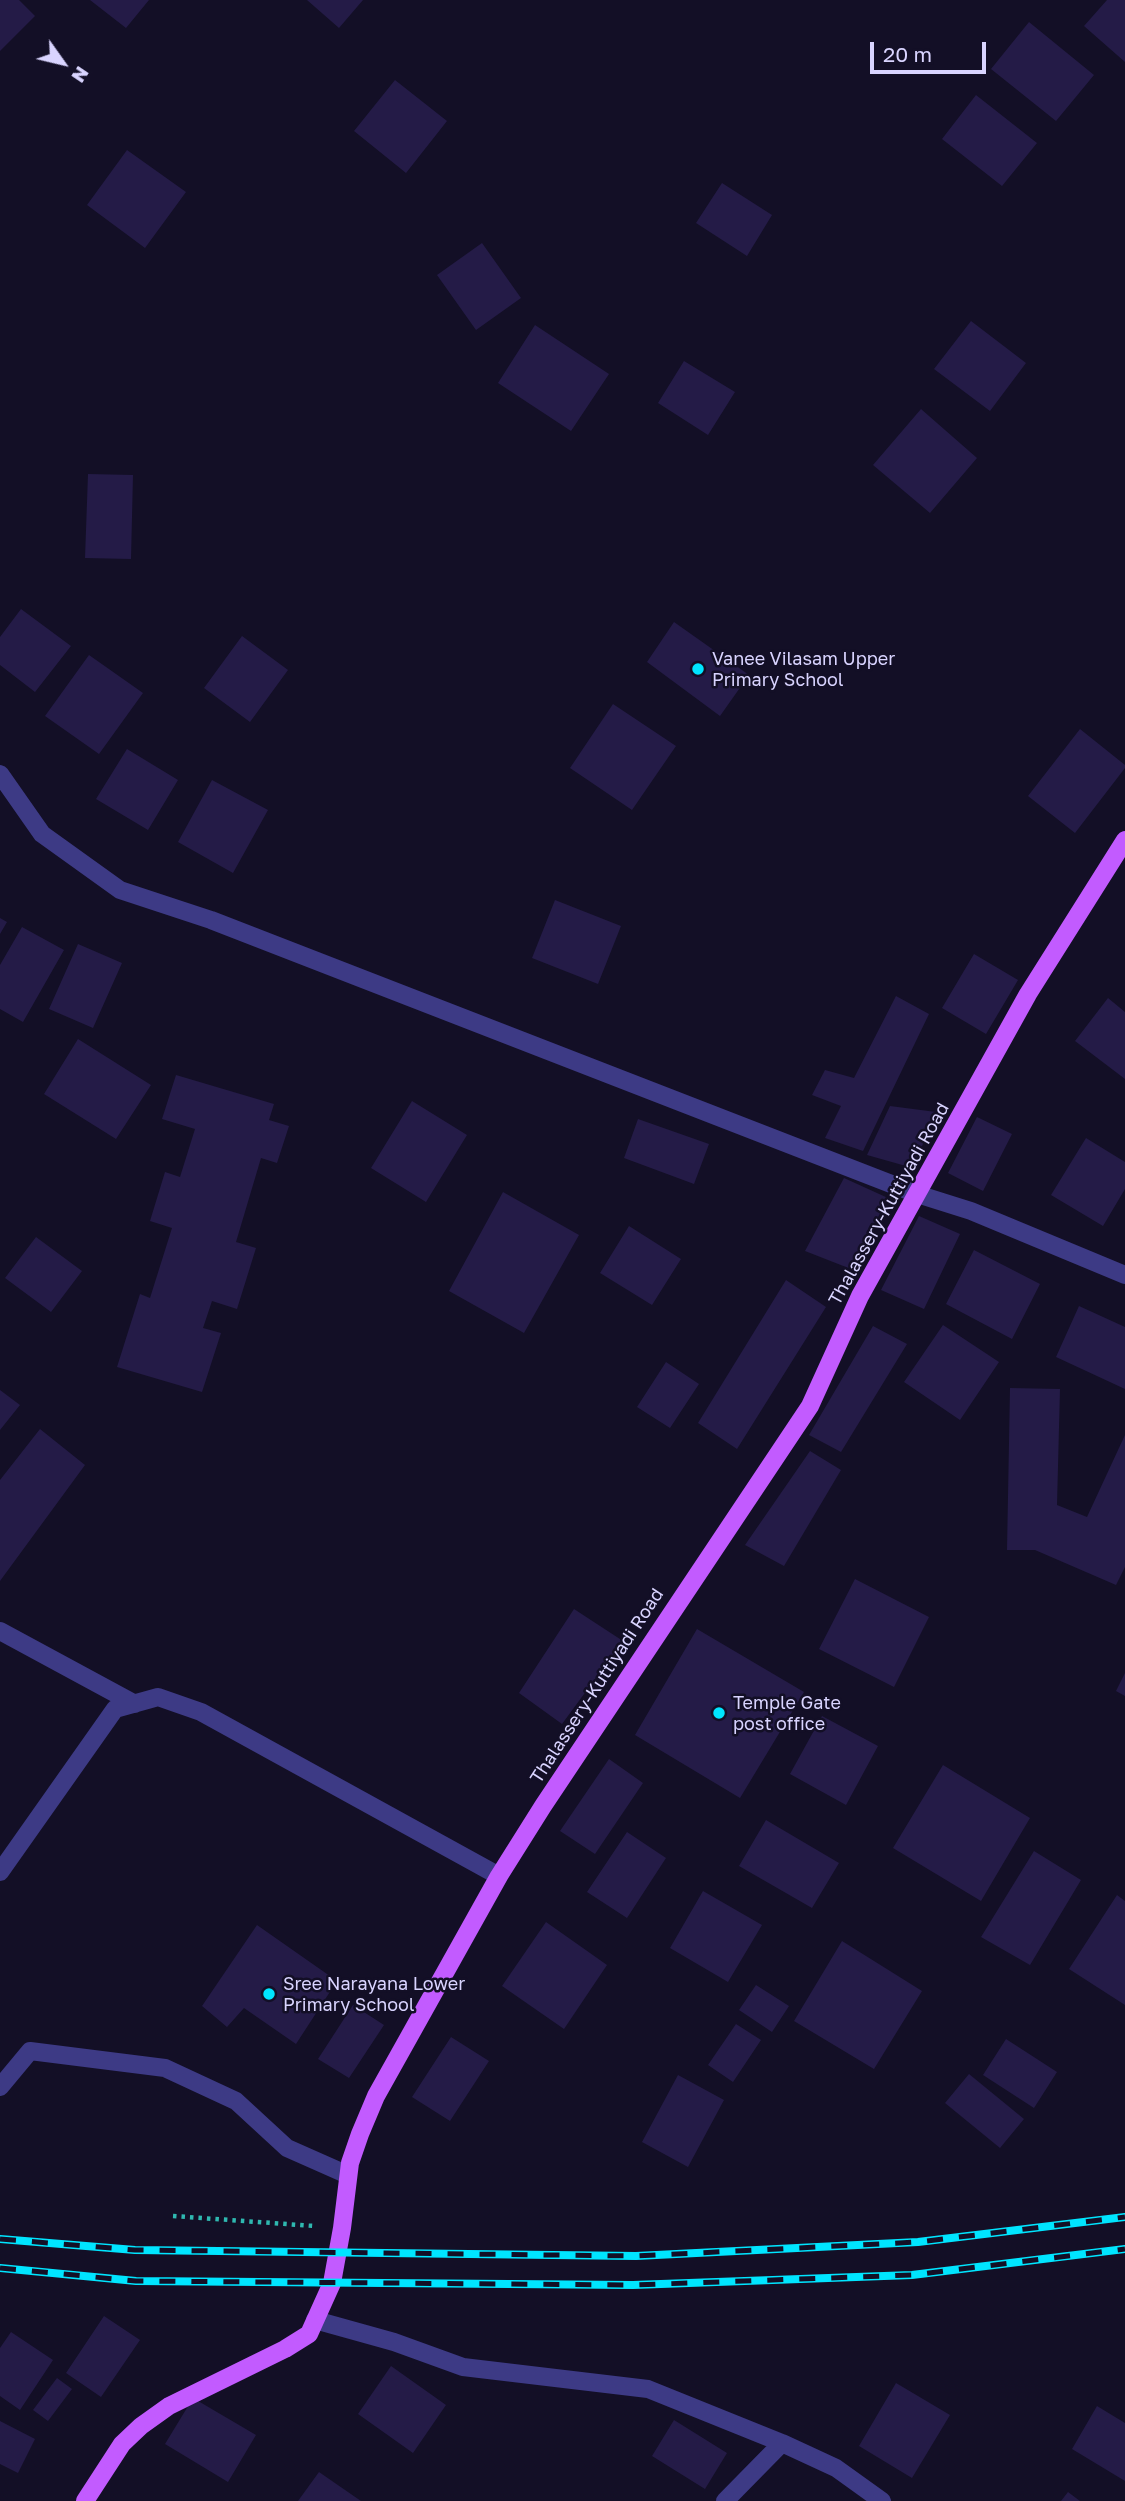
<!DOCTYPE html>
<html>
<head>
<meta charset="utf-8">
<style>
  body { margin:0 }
  #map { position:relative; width:1125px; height:2501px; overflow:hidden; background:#130f26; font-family:"Golos Text",sans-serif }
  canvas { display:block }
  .north { position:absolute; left:28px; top:28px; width:70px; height:70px; -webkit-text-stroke:5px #130f26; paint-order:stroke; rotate:124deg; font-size:19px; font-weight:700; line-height:28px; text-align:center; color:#d9d4ff }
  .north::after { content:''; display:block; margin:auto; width:24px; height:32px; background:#d9d4ff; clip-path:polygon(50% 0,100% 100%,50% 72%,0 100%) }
  .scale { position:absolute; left:870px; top:42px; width:116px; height:32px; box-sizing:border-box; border:4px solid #d9d4ff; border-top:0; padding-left:9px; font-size:21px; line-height:24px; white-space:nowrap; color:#d9d4ff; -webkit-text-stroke:5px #130f26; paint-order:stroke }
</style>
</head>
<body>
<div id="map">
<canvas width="1125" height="2501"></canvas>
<div class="north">N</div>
<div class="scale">20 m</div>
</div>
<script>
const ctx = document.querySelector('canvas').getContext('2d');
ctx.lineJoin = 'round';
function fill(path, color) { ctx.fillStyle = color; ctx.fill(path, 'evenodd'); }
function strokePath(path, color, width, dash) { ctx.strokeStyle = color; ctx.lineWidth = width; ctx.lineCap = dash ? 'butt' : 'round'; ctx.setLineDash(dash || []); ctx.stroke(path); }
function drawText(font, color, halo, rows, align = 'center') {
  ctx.font = font + ' "Golos Text",sans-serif'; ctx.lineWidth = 5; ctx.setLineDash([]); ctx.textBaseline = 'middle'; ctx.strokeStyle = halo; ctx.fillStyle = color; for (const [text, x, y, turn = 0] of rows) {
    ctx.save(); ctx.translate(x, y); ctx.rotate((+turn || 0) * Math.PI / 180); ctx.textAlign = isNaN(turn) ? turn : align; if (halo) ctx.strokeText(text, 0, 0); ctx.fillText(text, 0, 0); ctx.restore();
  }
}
fill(new Path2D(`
  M0,0H19L35,16L0,51Z
  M90,0H149L126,28Z
  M307,0H363L339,28Z
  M1107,0H1125V62L1084,26Z
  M1029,22L1094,75L1056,121L991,69Z
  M395,80L447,121L406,173L354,131Z
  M976,95L1037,143L1002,186L942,139Z
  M127,150L186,192L145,248L87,205Z
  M722,183L772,215L747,256L696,223Z
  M482,243L521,298L476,330L437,275Z
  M971,321L1026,363L990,411L934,369Z
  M535,325L609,374L571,431L498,383Z
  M684,361L735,392L708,435L658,403Z
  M921,409L977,458L930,513L873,465Z
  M88,474L133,475L131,559L85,558Z
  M21,609L71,646L35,692L0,665V637Z
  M674,622L749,675L720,716L647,662Z
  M242,636L288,670L250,722L204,688Z
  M89,655L143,693L99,754L45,716Z
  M613,704L676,746L632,810L570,768Z
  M1080,729L1125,765V768L1075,833L1028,796Z
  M127,749L178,780L148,830L96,799Z
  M212,780L268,810L233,873L178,842Z
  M555,900L621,926L598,984L532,958Z
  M0,918L7,922L0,934Z
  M22,927L64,950L23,1022L0,1009V965Z
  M78,944L122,963L93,1028L49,1009Z
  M974,954L1018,980L986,1034L942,1008Z
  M896,996L929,1014L863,1151L825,1138L841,1106L812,1095L825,1070L854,1078Z
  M1108,998L1125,1012V1079L1075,1041Z
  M78,1039L151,1085L116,1139L44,1094Z
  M176,1075L274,1104L269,1120L289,1126L277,1163L261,1158L236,1242L256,1248L237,1309L212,1301L203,1328L221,1333L202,1392L117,1367L140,1294L150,1298L172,1228L150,1221L165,1172L180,1177L195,1129L162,1119Z
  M412,1101L467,1135L426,1202L371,1168Z
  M890,1106L936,1112L913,1168L867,1155Z
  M977,1117L1012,1134L983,1191L948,1173Z
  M638,1119L709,1144L694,1184L624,1158Z
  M1086,1138L1125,1162V1189L1103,1226L1051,1195Z
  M844,1178L888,1198L851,1269L805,1251Z
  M503,1192L579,1235L524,1333L449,1291Z
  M919,1216L960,1234L924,1309L881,1290Z
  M629,1226L681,1259L652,1305L600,1273Z
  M36,1237L82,1271L51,1312L5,1278Z
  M974,1250L1040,1284L1012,1339L946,1304Z
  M786,1280L826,1307L737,1449L698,1423Z
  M1079,1306L1125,1327V1389L1056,1357Z
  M943,1325L999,1362L960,1420L904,1382Z
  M873,1326L907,1344L841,1452L809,1435Z
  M666,1362L699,1384L670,1428L637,1407Z
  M1010,1388L1060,1389L1057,1505L1087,1517L1125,1435V1567L1116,1585L1035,1550H1007Z
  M0,1390L20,1405L0,1430Z
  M40,1429L85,1465L0,1581V1480Z
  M810,1451L841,1470L784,1566L745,1545Z
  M855,1579L929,1617L894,1687L819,1649Z
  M574,1609L623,1641L562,1724L519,1693Z
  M697,1629L804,1692L740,1798L635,1735Z
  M1125,1673V1696L1116,1691Z
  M822,1716L878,1746L846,1805L790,1774Z
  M609,1759L643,1783L595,1854L560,1831Z
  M943,1765L1030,1818L981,1901L893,1848Z
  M766,1820L839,1863L812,1908L739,1866Z
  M627,1832L666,1858L627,1918L587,1892Z
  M1034,1851L1081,1880L1030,1965L981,1937Z
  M703,1891L762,1925L728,1982L670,1948Z
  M1117,1895L1125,1901V2005L1069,1969Z
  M546,1922L607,1965L564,2029L502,1986Z
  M257,1925L337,1981L296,2044L244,2008L227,2027L202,2006Z
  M842,1941L922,1991L874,2069L794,2021Z
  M756,1985L789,2006L772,2032L739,2010Z
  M353,2005L384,2025L349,2078L318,2059Z
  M736,2024L761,2040L733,2082L708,2065Z
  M451,2037L489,2061L450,2121L412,2097Z
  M1006,2039L1057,2072L1034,2108L983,2075Z
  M969,2074L1024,2119L1000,2148L945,2103Z
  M678,2075L724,2100L688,2167L642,2142Z
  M104,2316L140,2340L101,2397L66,2373Z
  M11,2332L53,2360L20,2410L0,2396V2348Z
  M391,2366L446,2405L413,2453L358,2414Z
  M57,2378L72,2389L48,2421L33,2410Z
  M896,2383L950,2415L912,2478L859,2446Z
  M193,2398L256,2435L228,2482L165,2444Z
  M1097,2406L1125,2423V2481L1072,2449Z
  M674,2420L727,2453L705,2489L652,2456Z
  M0,2421L35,2439L18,2473L0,2464Z
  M319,2472L361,2501H298Z
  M1068,2492L1080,2501H1061Z`), '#241b47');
strokePath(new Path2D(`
  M173,2216L314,2226`), '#2fb8b0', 4.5, [3.5, 5]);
strokePath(new Path2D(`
  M0,774L42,834L120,890L211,920L917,1194L971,1211L1125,1275
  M0,1631L135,1704
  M0,1872L115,1709L158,1697L201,1712L499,1876
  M0,2087L30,2051L165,2068L236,2101L287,2148L348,2175
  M315,2320L394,2342L463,2367L648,2389L782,2443L836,2468L882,2501
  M725,2501L782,2443`), '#3d3a85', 18);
strokePath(new Path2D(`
  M85,2501L122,2444L141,2426L169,2406L285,2349L309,2334L332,2283L342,2228L350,2163L360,2134L376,2096L499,1876L543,1806L810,1406L860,1296L1028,994L1125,840`), '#c25bff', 18);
const rail = new Path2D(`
  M0,2239L135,2250L636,2256L918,2242L1125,2217
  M0,2268L136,2281L633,2285L912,2275L1125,2249`);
strokePath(rail, '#00e5ff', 8);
strokePath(rail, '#130f26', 5, [16]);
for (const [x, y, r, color] of [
  [698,669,7,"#00e5ff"],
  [719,1713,7,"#00e5ff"],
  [269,1994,7,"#00e5ff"]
]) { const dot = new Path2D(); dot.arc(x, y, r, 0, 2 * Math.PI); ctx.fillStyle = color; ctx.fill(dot); strokePath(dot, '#130f26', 2.5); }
drawText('18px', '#d9d4ff', '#130f26', [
  ["Vanee Vilasam Upper",712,659],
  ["Primary School",712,680],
  ["Temple Gate",733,1703],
  ["post office",733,1724],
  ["Sree Narayana Lower",283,1984],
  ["Primary School",283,2005]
], 'left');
drawText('18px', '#d9d4ff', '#130f26', [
  ["Thalassery-Kuttiyadi Road",889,1204,-61],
  ["Thalassery-Kuttiyadi Road",597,1686,-57]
]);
</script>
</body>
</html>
